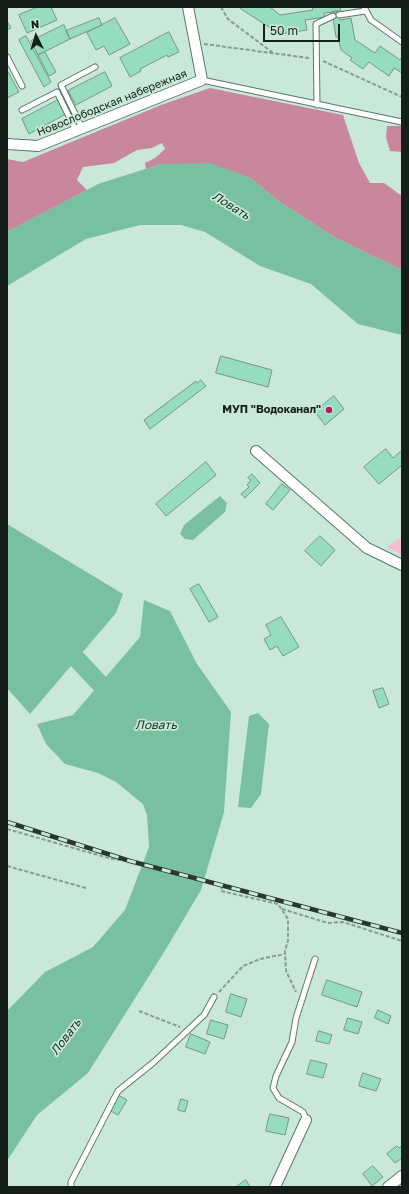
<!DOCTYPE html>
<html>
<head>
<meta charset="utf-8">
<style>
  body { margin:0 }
  #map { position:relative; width:409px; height:1194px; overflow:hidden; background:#c9e8d9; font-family:"Golos Text",sans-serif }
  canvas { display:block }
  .frame { position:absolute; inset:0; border:8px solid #141f1a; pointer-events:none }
  .north { position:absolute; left:16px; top:16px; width:40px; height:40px; -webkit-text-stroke:3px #c9e8d9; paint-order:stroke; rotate:355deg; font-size:11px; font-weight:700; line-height:16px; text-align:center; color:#141f1a }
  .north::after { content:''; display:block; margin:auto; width:14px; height:18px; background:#141f1a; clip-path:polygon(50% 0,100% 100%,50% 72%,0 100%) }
  .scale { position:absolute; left:263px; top:24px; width:77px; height:18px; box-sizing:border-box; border:2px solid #141f1a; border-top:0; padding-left:5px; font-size:12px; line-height:14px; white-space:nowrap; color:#141f1a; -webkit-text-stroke:3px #c9e8d9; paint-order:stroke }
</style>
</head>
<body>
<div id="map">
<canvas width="409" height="1194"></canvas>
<div class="frame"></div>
<div class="north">N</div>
<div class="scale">50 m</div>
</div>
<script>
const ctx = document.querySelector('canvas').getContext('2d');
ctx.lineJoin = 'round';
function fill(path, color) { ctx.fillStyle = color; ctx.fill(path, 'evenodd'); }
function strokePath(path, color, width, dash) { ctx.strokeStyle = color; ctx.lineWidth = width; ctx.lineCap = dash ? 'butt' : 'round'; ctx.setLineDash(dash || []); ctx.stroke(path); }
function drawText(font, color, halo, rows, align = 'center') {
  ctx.font = font + ' "Golos Text",sans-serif'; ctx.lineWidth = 3.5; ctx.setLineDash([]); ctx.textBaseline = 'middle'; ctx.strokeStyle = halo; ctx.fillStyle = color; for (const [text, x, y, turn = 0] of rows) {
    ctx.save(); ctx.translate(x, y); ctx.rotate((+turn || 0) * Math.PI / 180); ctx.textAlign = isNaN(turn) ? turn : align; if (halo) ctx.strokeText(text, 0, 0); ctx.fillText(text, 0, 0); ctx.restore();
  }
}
fill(new Path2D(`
  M402,537V555L387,547Z`), '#f4c0d1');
fill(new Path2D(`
  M210,88L343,115L359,163L370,183H384L402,196V270L334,237L277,200L249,177L161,164L146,169L145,163L155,158L165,149L162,143L152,148L137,150L114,163L83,167L77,180L87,190L7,232V159L23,162L161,105Z
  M387,126H402V152L390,151L386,137Z`), '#c8879e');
fill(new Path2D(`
  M210,163L249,177L277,200L334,237L402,270V335L358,324L311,284L260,266L205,232L181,225H140L86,239L7,286V232L98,184L161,164Z
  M220,496L227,503L225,512L193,540L185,539L180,534L184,525Z
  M7,524L123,594L116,613L30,714L7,688Z
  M144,600L170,611L197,664L231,712L224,812L201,890L166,949L88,1073L37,1115L7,1161V1011L45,972L93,947L125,910L149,847L147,815L143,804L116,782L98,773L65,764L46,744L37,724L73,715L140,637Z
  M258,713L269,724L261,794L251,808L238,807L249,716Z`), '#79c0a1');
strokePath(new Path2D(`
  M60,641L116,701`), '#79c0a1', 18);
const building = new Path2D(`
  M38,7H51L57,20L27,33L19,15Z
  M242,7H270L280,15L313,10L312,7H340L341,11L324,13L325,17L305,20L307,30L280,34L241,9Z
  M338,11L340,20L351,18L355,40L375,53L380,46L400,60L402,57V73L394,68L389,76L369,62L363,69L350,60L352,58L341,50L338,37H336L332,12Z
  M99,18L102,25L70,39L66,31Z
  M115,18L130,44L109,55L104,46L96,50L87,33Z
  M7,21L11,28L7,30Z
  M64,25L70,39L38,55L31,41Z
  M169,32L179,52L168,57L167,55L140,69L141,71L130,77L120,58Z
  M26,36L51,82L44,87L19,40Z
  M45,52L56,72L49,76L38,55Z
  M7,70L19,92L7,98Z
  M105,72L112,86L76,105L68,91Z
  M58,100L66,114L29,134L22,119Z
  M221,356L272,370L268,387L216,373Z
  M201,380L206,386L150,429L144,420L196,381L197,383Z
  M334,396L344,409L325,425L315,412Z
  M386,449L393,458L402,450V465L379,484L364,467Z
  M206,462L216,475L166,516L156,504Z
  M252,474L260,483L245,498L241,494L249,487L247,485L251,480L248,478Z
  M282,484L290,490L273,510L266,504Z
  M320,536L335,550L321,566L305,551Z
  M199,584L218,617L209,622L190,589Z
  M281,617L299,647L283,656L277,646L270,650L264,639L271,635L266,625Z
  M383,688L389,704L379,708L373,691Z
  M327,980L362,992L357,1007L322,995Z
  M231,994L247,999L241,1017L226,1012Z
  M378,1010L391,1016L388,1024L375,1018Z
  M348,1018L362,1022L358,1034L344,1030Z
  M211,1020L228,1025L224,1039L207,1034Z
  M319,1031L332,1035L329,1044L316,1041Z
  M191,1034L210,1042L205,1054L186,1047Z
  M311,1060L327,1064L323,1078L307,1074Z
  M363,1073L381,1079L376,1091L359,1086Z
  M118,1095L127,1100L118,1115L109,1110Z
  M181,1099L188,1101L185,1112L178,1110Z
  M270,1114L289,1118L285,1135L266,1131Z
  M397,1146L399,1148L402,1146V1158L395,1163L387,1154Z
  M373,1166L383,1177L372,1186L363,1174Z
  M246,1180L250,1187H236Z`);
fill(building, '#96ddbe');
strokePath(building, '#789487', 1);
const service = new Path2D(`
  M364,7L371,20L402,42
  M339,15L365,11
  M7,57L22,86
  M202,80L402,122
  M317,105L316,24L333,16
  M22,110L57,92L76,131
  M82,128L61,85L95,67
  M306,1120L303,1112L279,1098L273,1088L276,1076L292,1042L296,1018L315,959
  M71,1187V1182L118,1091L154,1062L204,1015L214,997`);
const minor = new Path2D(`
  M7,144L38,146L202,80L188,7
  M256,451L367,548L402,565
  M275,1187L306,1120
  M388,1187L402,1176`);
strokePath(service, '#5c786b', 7);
strokePath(minor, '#5c786b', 12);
strokePath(new Path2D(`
  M221,7L228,19L273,53
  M204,44L309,58
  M323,61L402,97
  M7,829L112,859L130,861L222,886L221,891L278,904L288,919V940L285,951L286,971L296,992
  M7,866L86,888
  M282,909L328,923L343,922L402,941
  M219,992L243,966L260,959L285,954
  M139,1011L180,1027`), '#859d91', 2, [4, 2]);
strokePath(service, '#fff', 5);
strokePath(minor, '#fff', 10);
const rail = new Path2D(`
  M7,822L130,861L402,933`);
strokePath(rail, '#293730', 4.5);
strokePath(rail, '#c9e8d9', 3, [9]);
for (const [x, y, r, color] of [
  [329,410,4,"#ac2163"]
]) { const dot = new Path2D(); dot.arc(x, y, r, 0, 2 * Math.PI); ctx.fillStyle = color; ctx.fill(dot); strokePath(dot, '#c9e8d9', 1.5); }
drawText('11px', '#141f1a', '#c9e8d9', [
  ["Новослободская набережная",112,103,-22]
]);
drawText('bold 11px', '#141f1a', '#c9e8d9', [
  ["МУП \"Водоканал\"",321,410]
], 'right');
drawText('italic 12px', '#133326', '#c9e8d9', [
  ["Ловать",231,206,32],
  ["Ловать",156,725],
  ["Ловать",66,1037,-53]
]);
</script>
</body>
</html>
